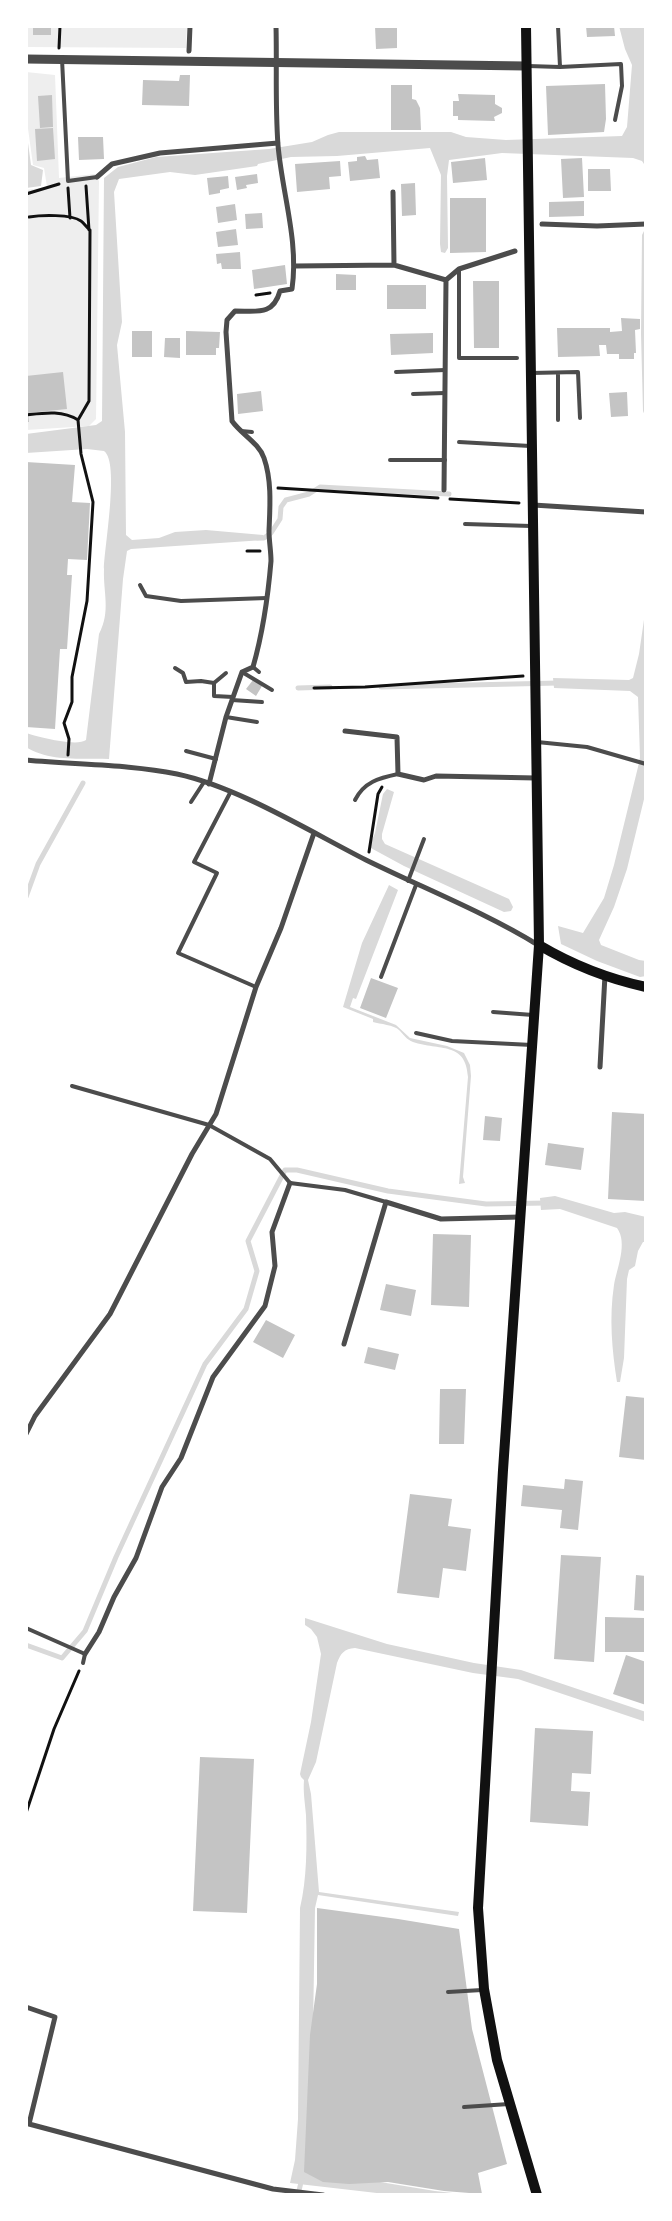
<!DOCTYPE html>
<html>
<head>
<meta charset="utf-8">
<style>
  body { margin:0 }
  #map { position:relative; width:672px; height:2221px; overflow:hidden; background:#fff; font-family:"Fira Sans",sans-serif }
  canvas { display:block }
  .frame { position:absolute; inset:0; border:28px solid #fff; pointer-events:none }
</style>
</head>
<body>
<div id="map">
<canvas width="672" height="2221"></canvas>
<div class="frame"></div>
</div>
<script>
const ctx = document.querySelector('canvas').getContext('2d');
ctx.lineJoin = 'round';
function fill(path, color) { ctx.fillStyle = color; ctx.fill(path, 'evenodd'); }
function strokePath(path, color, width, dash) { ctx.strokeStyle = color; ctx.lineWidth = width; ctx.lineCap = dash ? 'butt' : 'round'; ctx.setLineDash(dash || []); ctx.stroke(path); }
fill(new Path2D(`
  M26,26H187L186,48L26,47Z
  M26,72L55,75L59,178L95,174L99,181L96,419L89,426L26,430V190L47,187L44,168L33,165L26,114Z`), '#eee');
fill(new Path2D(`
  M619,26H646V167L642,161L633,158L502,153L449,160L447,176L448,248L445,253L441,252L440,244L441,175L430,148L337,156L291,157L258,164L257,166L195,175L170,172L119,179L114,192L122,322L117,345L125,432L126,535L132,540L159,538L175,532L206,530L263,535L264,540L131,549L127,551L123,579L109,759C83,758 49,762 26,747V733C38,737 77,747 86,740L99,634C111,611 103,593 104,569C104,549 120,462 104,451L87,449L26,453V434L96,425L102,421L104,178L118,167L156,157L269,149L312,142L328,135L339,132H451L466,137L506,140L622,136L627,127L632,65L625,49Z
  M26,128L31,165L43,170L41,186L26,188Z
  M646,227V418L643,411L641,334L642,235Z
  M646,606V791L627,869L614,907L599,940L601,945L639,960L646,961V976L640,977L597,961L561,944L558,926L583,933L604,898L614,865L638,767L640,757L638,697L630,691L554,688L553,678L629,680L633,678L639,654Z
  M387,789L394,792L382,834V839L385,844L509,899L513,907L511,911L504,912L404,866L369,847L375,833L383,794Z
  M389,885L398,890L356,999L353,998L350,1007L396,1025L410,1038L447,1046L464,1053L470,1065L471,1076L463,1177L465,1183L459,1184L468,1077C466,1041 439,1051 413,1042C407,1040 403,1034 399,1030C394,1025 380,1024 373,1022V1019L343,1007L362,943Z
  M555,1196L614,1213L625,1212L646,1217V1242H643L638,1251L635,1266L629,1270L627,1279L624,1358L620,1382H617C612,1350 609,1318 614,1285C617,1268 628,1243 617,1228L560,1209L541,1210L540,1198Z
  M305,1618L387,1644L474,1663L521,1670L646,1712V1722L518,1679L473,1673L355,1648C344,1649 341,1653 337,1663L316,1762L308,1780L311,1794L319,1892L459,1912L458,1916L318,1895L315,1908L313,2027L374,2181L435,2191L470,2195H394L290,2183L295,2160L298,2119L300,1908C307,1879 307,1845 306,1815C305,1803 303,1792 304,1780L301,1777L300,1774L311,1722L321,1654L317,1637L311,1629L305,1625Z`), '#d9d9d9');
strokePath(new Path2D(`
  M257,538H264L271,533L280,519L281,507L286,500L309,494L320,487L449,494
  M381,687L558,683
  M298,688L330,687
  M26,897L38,864L83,783
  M26,1645L62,1658L85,1631L116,1557L205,1364L246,1309L257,1271L248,1241L285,1170H297L388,1191L486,1204L547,1203
  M298,2195L302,2178`), '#d9d9d9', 5);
fill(new Path2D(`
  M33,26H51V35H33Z
  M375,26H397V48L376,49Z
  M586,26H614L615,36L587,37Z
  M180,75H190L189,106L142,105L143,80L179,81Z
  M605,84L606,119L604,132L548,135L546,86Z
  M391,85H412V99L416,100L420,108L421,130H391Z
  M458,94L495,95V104L502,108V113L494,117L495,121L458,120V116H453V101H459Z
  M52,95L53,127L40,128L38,96Z
  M53,128L55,159L37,161L35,129Z
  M78,137H103L104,159L79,160Z
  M365,156L367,160L378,159L380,178L350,181L348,162L357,161V157Z
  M485,158L487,180L453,183L451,162Z
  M582,158L584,197L563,198L561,159Z
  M340,161L341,176L329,177L330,189L297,192L295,164Z
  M588,169H610L611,191H588Z
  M257,174L258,183L246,185L247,188L237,190L235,177Z
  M228,176L229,188L220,190V193L209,195L207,178Z
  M415,183L416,215L402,216L401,184Z
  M450,198H486V252L450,253Z
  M584,201V216L549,217V202Z
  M235,204L237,220L218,223L216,207Z
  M262,213L263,228L246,229L245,214Z
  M236,229L238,245L218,247L216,232Z
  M240,252L241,269H222L221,263L217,264L216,254Z
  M285,265L287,284L254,289L252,270Z
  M336,274L356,275V290H336Z
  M473,281H499V348H474Z
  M387,285H426V309H387Z
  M621,318L640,319V329L635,330L636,353H634V359H619V354H607L606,345H599L600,356L558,357L557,328H610V332L622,331Z
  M132,331H152V357H132Z
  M186,331L220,332L219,348H216V355H186Z
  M433,333V353L391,355L390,334Z
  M165,338H180V358L164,357Z
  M63,372L67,409L28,413L29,422H26V376Z
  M261,391L263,411L238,414L237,394Z
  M627,392L628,416L611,417L609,393Z
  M26,462L75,465L72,502L90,503L87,560L68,559L67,575H72L67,649H60L55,729L26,727Z
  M253,680L262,686L256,696L246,689Z
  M371,978L398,988L386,1018L360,1008Z
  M612,1112L646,1114V1201L608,1199Z
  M485,1116L502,1118L500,1141L483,1140Z
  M548,1143L584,1148L581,1170L545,1165Z
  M433,1234L471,1235L469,1307L431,1305Z
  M386,1284L416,1290L411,1316L380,1310Z
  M266,1320L295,1335L283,1358L253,1342Z
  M368,1347L399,1354L395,1370L364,1363Z
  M440,1389H466L464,1444H439Z
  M626,1396L646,1398V1460L619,1457Z
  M565,1479L583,1481L578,1530L560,1528L562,1510L521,1506L523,1485L564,1489Z
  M410,1494L452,1499L448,1526L471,1529L466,1571L443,1568L439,1598L397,1593Z
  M561,1555L601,1557L594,1662L554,1659Z
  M636,1575L646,1576V1611L634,1610Z
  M605,1617L645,1618V1652H605Z
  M626,1655L646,1662V1705L613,1694Z
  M535,1728L593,1731L591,1774L572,1773L571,1791L590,1792L588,1826L530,1822Z
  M200,1757L254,1759L247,1913L193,1911Z
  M317,1908L398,1919L459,1929L472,2029L507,2164L478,2173L482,2194L444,2191L388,2182L349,2184L323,2182L304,2172L310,2035L317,1984Z`), '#c4c4c4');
strokePath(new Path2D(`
  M59,48L60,26
  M86,186L89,230
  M68,188L70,218
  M26,194L59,184
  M29,217C41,215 71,214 81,221C84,223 87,228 90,230L89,401L78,420
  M256,295L270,293
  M26,415C44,413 62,410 78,420L81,454L93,502L87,601L72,677V702L64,723L69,739L68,755
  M278,488L438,498
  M450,499L519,503
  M247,551H260
  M314,688L365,687L523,676
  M369,852L378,794L382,787
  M26,1813L54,1729L79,1671`), '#111', 3);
strokePath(new Path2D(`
  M558,26L560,67
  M62,59L68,181L97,177
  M528,66L560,67L621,64L622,86L615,120
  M459,269V358H517
  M396,372L445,370
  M531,373L578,372L580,418
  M558,373V420
  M413,394L445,393
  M241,431L252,432
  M459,442L530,446
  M390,460H445
  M465,524L531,526
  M140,585L146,596L181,601L267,598
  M253,667L259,672
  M175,668L183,673L186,682L201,681L214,683
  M242,672L272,690
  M226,673L214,683V696L233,697
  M232,700L262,702
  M226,717L257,722
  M537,742L587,747L646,764
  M186,751L216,759
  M230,793L194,862L217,873L178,953L256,987
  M355,800C364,782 379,778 398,774
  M191,802L204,782
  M408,881L424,839
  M381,977L416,885
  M493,1012L533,1015
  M416,1033L452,1041L532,1045
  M72,1086L209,1125L270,1159L290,1183L345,1190L386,1202
  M26,1628L85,1654L83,1663
  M448,1992L482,1990
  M464,2107L509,2104`), '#4c4c4c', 4);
strokePath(new Path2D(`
  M189,51L190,26
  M97,177L112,164L160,153L278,143
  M393,192L394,265
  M542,224L597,226L646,224
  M295,266L394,265L446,280
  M444,490L446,280L459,269L515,251
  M533,505L646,512
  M345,731L397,737L398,774L424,780L436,776L536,778
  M26,760C76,765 128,764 177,774C238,787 309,831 366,860C423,888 484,912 538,945
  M209,784L226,717L242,672L253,667C263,632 268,597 271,561C271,551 269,541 269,531C270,507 272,481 264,458C259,443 241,434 232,421L226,332L227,320L235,311C257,311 273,316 280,291L292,289C299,241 282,193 278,145C275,105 277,66 276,26
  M600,1067L605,975
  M344,1344L386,1202L441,1219L520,1217
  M26,1434L35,1416L110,1314L192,1154L216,1114L256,987L281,928L314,833
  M85,1654L99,1632L114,1597L136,1558L162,1487L181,1458L213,1377L265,1306L275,1266L272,1232L290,1183
  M26,2007L55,2017L29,2124L273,2189L323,2195`), '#4c4c4c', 5);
strokePath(new Path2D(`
  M26,59L526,66`), '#4c4c4c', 9);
strokePath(new Path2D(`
  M526,26L539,945L503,1470L478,1908L484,1989L497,2060L537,2195
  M539,945C571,964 609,979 646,987`), '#111', 10);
</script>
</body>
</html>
